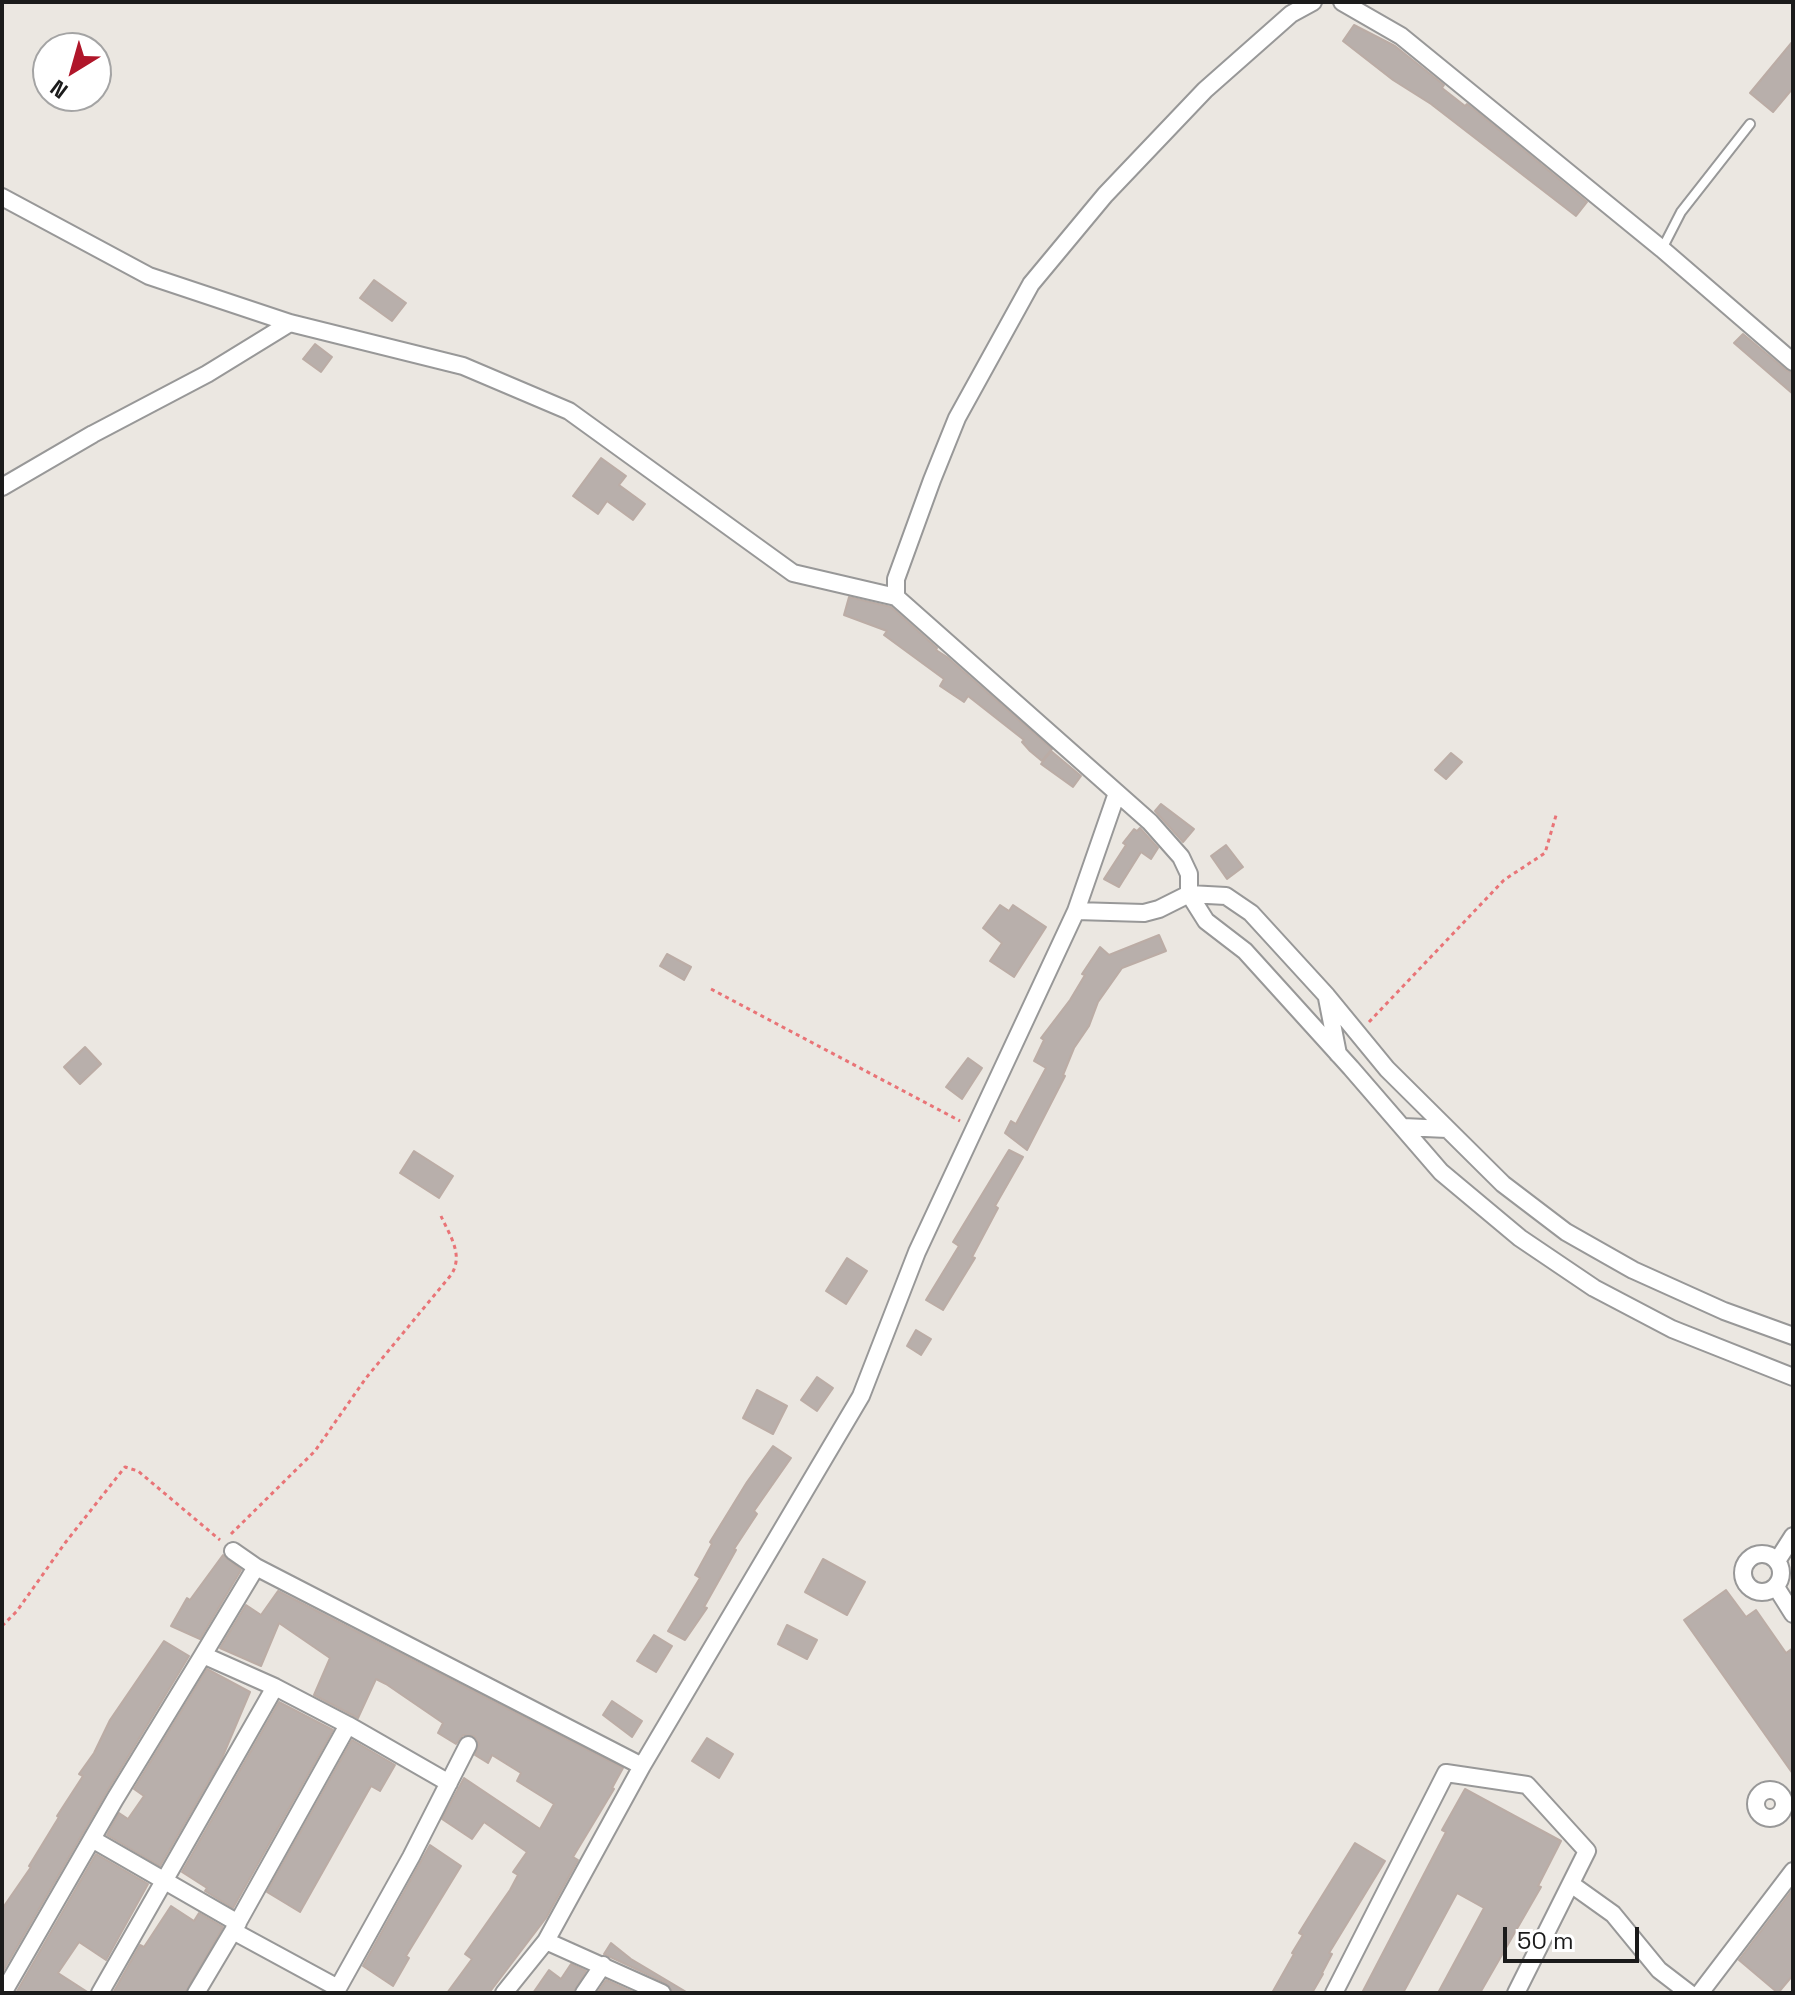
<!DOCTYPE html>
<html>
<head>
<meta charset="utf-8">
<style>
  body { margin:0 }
  #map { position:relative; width:1795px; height:1995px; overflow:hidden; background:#ebe7e1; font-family:"Space Grotesk",sans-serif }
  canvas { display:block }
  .frame { position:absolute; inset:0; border:4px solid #1b1b1b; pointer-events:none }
  .north { position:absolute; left:32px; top:32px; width:80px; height:80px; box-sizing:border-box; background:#fff; border:2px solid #a4a4a4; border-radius:50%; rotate:217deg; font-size:22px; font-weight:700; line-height:32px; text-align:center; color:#1b1b1b }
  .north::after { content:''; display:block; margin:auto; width:28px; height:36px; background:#b0162a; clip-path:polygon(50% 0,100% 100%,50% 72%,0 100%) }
  .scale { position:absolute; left:1503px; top:1927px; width:136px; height:36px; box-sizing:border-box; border:4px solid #1b1b1b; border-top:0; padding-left:10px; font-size:24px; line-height:28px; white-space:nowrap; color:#1b1b1b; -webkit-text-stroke:6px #fff; paint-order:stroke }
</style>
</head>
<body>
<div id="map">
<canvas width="1795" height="1995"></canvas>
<div class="frame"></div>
<div class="north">N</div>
<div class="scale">50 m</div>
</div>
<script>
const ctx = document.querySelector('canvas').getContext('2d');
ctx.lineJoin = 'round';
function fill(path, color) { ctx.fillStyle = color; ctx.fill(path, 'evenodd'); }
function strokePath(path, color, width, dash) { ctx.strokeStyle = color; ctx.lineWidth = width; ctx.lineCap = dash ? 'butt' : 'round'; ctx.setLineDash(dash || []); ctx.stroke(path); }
const building = new Path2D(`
  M1354,25L1395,46L1444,85L1442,88L1465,106L1467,104L1476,111L1587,202L1576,216L1431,104L1393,80L1343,41Z
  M1793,41V88L1773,112L1750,93Z
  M374,280L406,303L392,321L360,298Z
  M1743,334L1786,370L1793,373V394L1734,343Z
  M315,344L332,357L321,372L303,359Z
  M601,458L626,476L619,485L645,504L633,520L607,501L598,514L573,496Z
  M849,597L891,607L937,648L936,650L947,657L1052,749L1042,761L1030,751L1022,742L1024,740L968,696L964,702L940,686L944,679L884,635L887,631L844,615Z
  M1051,751L1081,776L1073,787L1041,764Z
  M1451,753L1462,762L1446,779L1435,770Z
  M1161,804L1194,829L1183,842L1155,811Z
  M1140,828L1158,848L1151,859L1141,852L1119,887L1104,879L1126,845L1123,843L1134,829L1137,831Z
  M1226,845L1243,867L1227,879L1211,856Z
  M1000,905L1009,911L1013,905L1046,927L1014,977L990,961L1002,943L983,928Z
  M1159,935L1166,951L1122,968L1098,1002L1089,1026L1074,1048L1063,1075L1065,1076L1027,1150L1005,1133L1011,1121L1016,1124L1046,1068L1034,1061L1044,1040L1041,1038L1070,1000L1085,975L1082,974L1100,947L1109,955Z
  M667,954L691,967L684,980L660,966Z
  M85,1047L101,1064L80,1084L64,1067Z
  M968,1058L982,1068L962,1099L946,1087Z
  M1009,1150L1023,1157L995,1206L998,1208L972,1257L975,1258L943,1310L926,1300L959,1246L953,1242Z
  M414,1151L453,1176L439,1198L400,1173Z
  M847,1258L867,1271L846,1304L826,1291Z
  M916,1330L931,1339L921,1355L907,1346Z
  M817,1377L833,1388L817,1411L801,1400Z
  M757,1390L787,1406L773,1434L743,1418Z
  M773,1446L791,1458L754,1511L757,1514L734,1549L736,1550L704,1607L707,1608L685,1640L668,1631L700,1578L695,1575L712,1544L710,1542L747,1482Z
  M223,1555L241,1570L200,1639L171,1626L187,1598L190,1600Z
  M823,1559L865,1582L847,1615L805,1592Z
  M1726,1590L1746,1617L1756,1610L1786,1653L1793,1648V1774L1684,1620Z
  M278,1591L623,1768L612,1788L614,1789L573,1857L578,1860L546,1918L489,1993H447L472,1959L465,1954L510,1890L518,1875L513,1872L527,1852L484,1822L472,1839L442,1819L464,1778L540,1829L554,1804L517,1781L521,1773L492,1755L488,1763L475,1755L479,1744L474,1736L463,1735L456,1744L438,1733L443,1723L386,1684L376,1679L358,1718L314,1695L330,1658L279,1623L261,1666L220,1648L246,1605L261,1615Z
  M787,1625L817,1640L807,1659L778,1644Z
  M654,1635L672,1646L656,1672L637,1661Z
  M164,1641L189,1656L106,1793L3,1971L2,1909L31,1867L29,1866L59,1817L57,1816L83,1776L79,1774L94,1753L110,1720Z
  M207,1669L250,1692L222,1758L160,1866L107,1835L119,1813L128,1819L144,1796L134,1789Z
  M612,1701L642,1721L632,1737L603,1715Z
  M279,1702L333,1730L233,1908L205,1891L207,1888L182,1872Z
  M707,1738L733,1754L719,1778L692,1761Z
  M352,1740L395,1765L380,1791L371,1786L300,1912L267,1892Z
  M1465,1789L1561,1841L1538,1886L1541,1887L1480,1993H1438L1484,1908L1457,1893L1403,1993H1362L1446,1832L1442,1830Z
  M1355,1843L1385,1861L1329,1953L1332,1954L1322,1973L1323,1974L1312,1993H1272L1294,1954L1292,1953L1303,1935L1299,1933Z
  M430,1845L461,1866L406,1956L409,1958L393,1986L363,1966Z
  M96,1854L148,1884L106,1960L79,1942L58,1973L89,1993H16Z
  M1793,1889V1975L1778,1993L1739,1960Z
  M171,1906L194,1921L199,1913L223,1927L185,1993H113L140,1945L144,1947Z
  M611,1943L631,1959L688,1993H673L666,1983L604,1954Z
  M571,1964L586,1971L573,1993H533L549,1970L561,1979Z
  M606,1980L635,1993H597Z`);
fill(building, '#b8afab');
strokePath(building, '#bbaca5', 2);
const service = new Path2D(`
  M1662,249L1681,212L1750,124`);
const minor = new Path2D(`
  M1342,2L1401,36L1662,249L1793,362
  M2,197L149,276L290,323L463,366L569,411L793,573L896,597L1150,822L1181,857L1189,874V894L1206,921L1245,951L1351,1068L1441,1172L1520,1238L1594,1288L1672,1329L1793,1377
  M2,487L93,434L207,374L290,323
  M896,597V579L932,480L957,418L1031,284L1105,195L1205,90L1291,14L1313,2
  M1076,911L1144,913L1159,909L1189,894L1226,896L1251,913L1327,996L1387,1069L1503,1184L1566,1232L1633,1270L1724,1311L1793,1336
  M1327,998L1338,1054
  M1403,1127L1447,1129
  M233,1551L256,1567L642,1766
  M1743 1573a19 19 0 1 1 38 0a19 19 0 1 1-38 0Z
  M1777,1561L1793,1536
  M1776,1587L1793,1614
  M203,1655L256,1567
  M348,1725L449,1783
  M1756 1804a14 14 0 1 1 28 0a14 14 0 1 1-28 0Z
  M92,1839L238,1923
  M1571,1884L1613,1914L1659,1970L1689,1993
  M233,1931L338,1988L411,1857L468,1745
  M546,1941L642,1766L861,1396L917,1252L1076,911L1117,793
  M3,1993L115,1799L203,1655L275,1687L100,1993
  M196,1993L233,1931L348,1725L275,1687
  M504,1993L546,1941L662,1993
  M584,1993L603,1965
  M1334,1993L1446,1773L1527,1785L1587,1851L1516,1993
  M1700,1993L1793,1871`);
strokePath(service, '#989898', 12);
strokePath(minor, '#989898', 20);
strokePath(new Path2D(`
  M711,989L960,1121
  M1369,1022L1504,880L1545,853L1557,812
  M231,1534L315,1451L366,1378L451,1275C464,1255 450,1236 441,1216
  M2,1626L17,1611L65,1543L125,1467L138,1471L220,1540`), '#e97477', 3, [4, 4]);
strokePath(service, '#fff', 8);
strokePath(minor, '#fff', 16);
</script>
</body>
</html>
